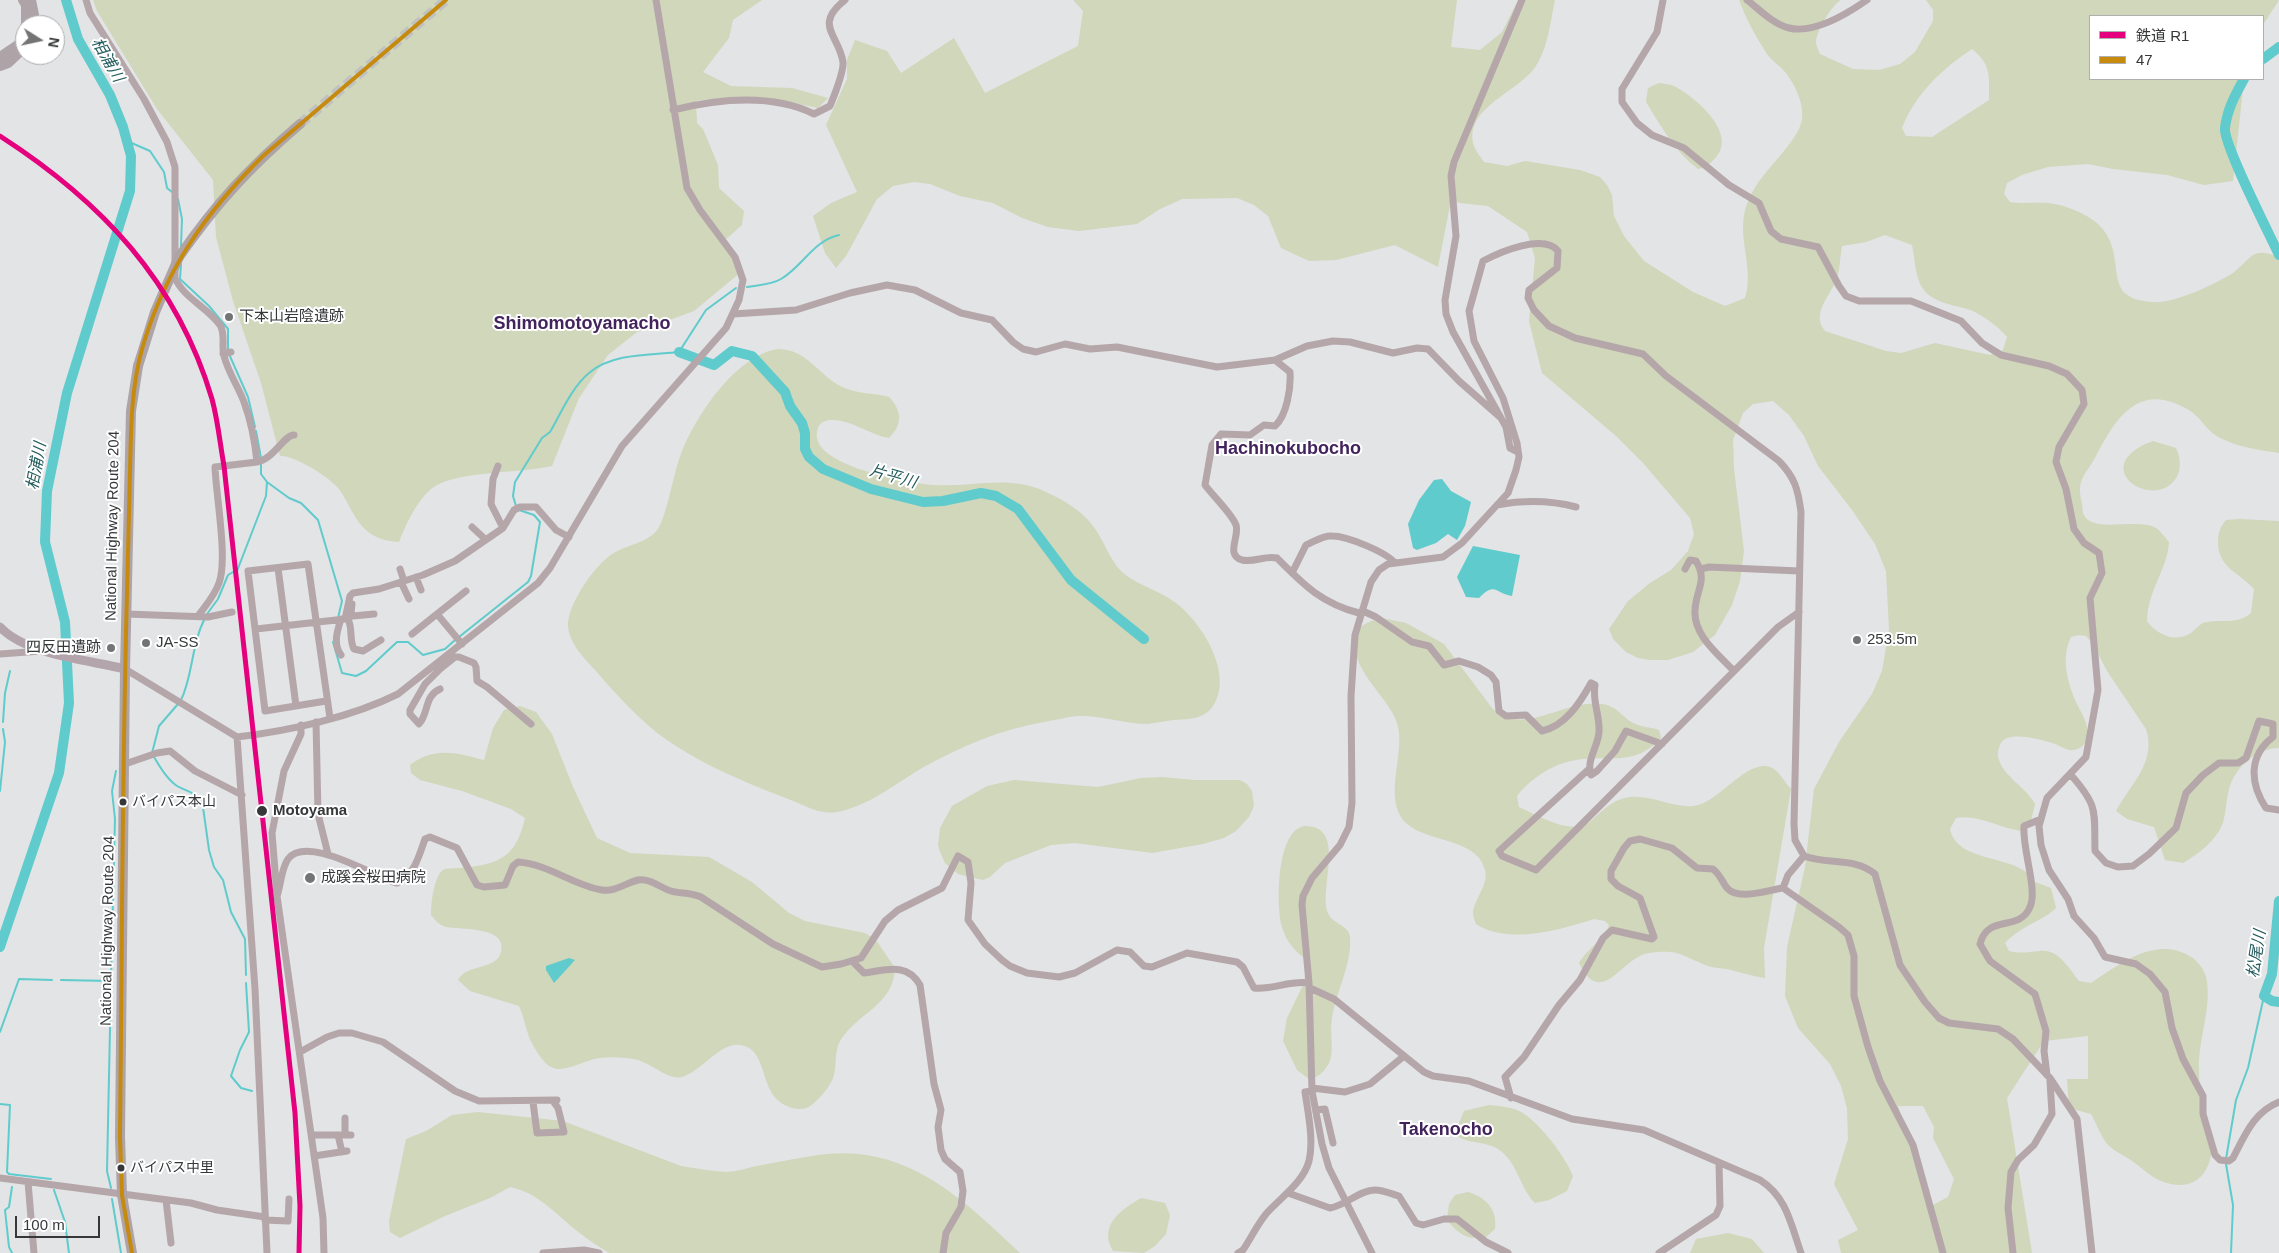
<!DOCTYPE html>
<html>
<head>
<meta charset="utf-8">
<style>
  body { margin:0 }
  #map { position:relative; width:2279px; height:1253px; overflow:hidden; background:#e2e4e6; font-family:Helvetica,"Noto Sans JP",sans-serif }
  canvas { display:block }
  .legend { position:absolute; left:2089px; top:15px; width:175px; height:65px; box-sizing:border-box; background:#fff; border:1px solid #aeafaf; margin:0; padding:6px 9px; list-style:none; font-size:15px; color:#353738 }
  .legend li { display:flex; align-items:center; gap:10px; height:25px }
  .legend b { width:25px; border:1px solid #aeafaf }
  .north { position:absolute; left:15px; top:15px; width:50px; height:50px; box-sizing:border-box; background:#fff; border:1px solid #aeafaf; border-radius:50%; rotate:100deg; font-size:14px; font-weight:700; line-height:20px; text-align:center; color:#353738 }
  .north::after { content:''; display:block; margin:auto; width:18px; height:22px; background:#727475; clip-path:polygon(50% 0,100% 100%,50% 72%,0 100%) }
  .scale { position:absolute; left:15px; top:1216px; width:85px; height:22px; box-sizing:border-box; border:2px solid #353738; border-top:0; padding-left:6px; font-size:15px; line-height:18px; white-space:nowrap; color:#353738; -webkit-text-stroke:4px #fff; paint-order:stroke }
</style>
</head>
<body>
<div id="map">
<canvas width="2279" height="1253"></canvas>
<ul class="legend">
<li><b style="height:6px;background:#e5007d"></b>鉄道 R1</li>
<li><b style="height:6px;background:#c68a0e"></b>47</li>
</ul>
<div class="north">N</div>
<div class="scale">100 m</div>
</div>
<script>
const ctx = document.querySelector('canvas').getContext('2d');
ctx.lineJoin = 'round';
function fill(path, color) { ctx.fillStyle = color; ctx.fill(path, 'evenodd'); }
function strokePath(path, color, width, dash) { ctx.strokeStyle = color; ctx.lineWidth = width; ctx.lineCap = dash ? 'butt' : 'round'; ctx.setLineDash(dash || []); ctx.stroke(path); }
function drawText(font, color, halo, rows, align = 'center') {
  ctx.font = font + ' Helvetica,"Noto Sans JP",sans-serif'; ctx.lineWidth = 4; ctx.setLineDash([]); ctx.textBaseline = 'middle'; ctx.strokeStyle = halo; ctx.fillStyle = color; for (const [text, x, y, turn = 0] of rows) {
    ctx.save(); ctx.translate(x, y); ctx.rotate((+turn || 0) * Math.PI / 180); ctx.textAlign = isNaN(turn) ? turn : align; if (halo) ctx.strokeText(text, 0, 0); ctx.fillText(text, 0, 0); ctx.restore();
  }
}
fill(new Path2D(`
  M93,0H762L733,20L729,38L703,72L731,86L792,88L828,98L818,108C778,99 738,95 696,101L697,123L703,129L718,165L719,188L744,211L742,225L724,241L741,272L694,311L637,332L608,355L579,398L552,466C521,473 463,471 437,485C419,495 406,524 399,542C387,541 377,539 367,531C355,522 348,501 339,489C331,478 293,454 280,456L261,383L233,301L216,237L213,180L157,109L97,11Z
  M1073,0H1457L1451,47L1480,50L1502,32L1518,0H1555C1550,22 1548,51 1533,70C1513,94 1463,110 1474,146C1476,152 1481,157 1484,162L1507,166L1525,161L1580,170L1600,177L1607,185L1612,195L1614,216L1624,236L1644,261L1693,292L1725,306L1745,298C1755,266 1735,236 1747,204C1757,175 1785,156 1799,129C1808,111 1797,88 1786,73C1780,66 1772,61 1767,54C1756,37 1746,19 1739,0H1841C1831,6 1817,30 1816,42C1816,46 1819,51 1820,54L1853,69L1879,70L1900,64L1915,52L1933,21V10L1926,0H2279L2263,25V16H2090V79H2244L2233,181L2204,185L2167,175L2113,169L2088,164L2048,167L2022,175L2007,183L2004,194L2010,202C2023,204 2035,202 2048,203C2061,204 2079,211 2090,218C2126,241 2108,279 2126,294C2133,300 2144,301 2151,302C2172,305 2212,285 2230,275C2239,269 2245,261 2253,255C2261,250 2271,254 2279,257V453C2259,450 2238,447 2220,438C2208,432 2202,420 2192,412C2185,407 2175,403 2168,401C2130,391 2111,428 2096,456C2085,476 2076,479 2082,504C2083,508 2082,513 2084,515C2093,534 2138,517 2156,528C2161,531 2165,538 2169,542C2167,571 2148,589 2147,621C2157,635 2175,643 2191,633C2196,629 2200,623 2207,622C2223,619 2237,625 2251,613L2254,589C2239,572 2218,568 2218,542C2218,533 2220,527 2226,520L2240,519L2279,521V748C2257,748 2235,767 2229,789C2226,800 2226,812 2223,823C2216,841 2198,854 2183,863L2165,860L2154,827L2127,819L2116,811C2130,785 2157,762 2146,729L2107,671L2093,644L2086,636L2079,635L2071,637C2061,657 2067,680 2075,700C2081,713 2090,724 2087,739C2085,745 2079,750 2073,750C2068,751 2060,746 2055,744C2043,740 2005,729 2000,745C1998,751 1997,754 1999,760C2005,778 2026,787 2035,804L2030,825L2021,831C1999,828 1978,814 1956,818L1950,829C1957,865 2020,853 2035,882L2051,888L2056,908C2041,922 2022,925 2005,943L2009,951C2021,954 2029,952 2040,951C2059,949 2069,969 2079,981L2091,983C2120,964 2156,935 2191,957C2199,962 2206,972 2207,982C2211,1011 2198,1040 2199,1069C2199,1084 2200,1099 2204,1114C2207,1128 2214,1140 2211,1155C2206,1182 2186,1191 2161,1181C2151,1177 2141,1167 2132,1161C2125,1156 2114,1151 2107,1144C2101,1136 2096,1123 2091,1114L2069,1108L2067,1079H2088V1036L2044,1041L2007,1098L2032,1253H1841L1838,1240L1858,1230L1834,1184L1848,1139L1847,1108L1841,1086L1830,1064L1798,1028L1785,996L1787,947L1805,867L1814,789L1839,742L1872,694L1882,671L1889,629L1886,571L1875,544L1852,510L1818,466L1804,436L1789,415L1773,401L1753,404L1743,413L1733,440L1734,469L1744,551L1740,581L1732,605L1715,635L1693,652L1668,660H1650L1638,658L1626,652L1613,639L1609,629L1628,601L1650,583L1671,570L1688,551L1694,534L1690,518L1643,463L1616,436L1542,373L1529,321L1535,258L1527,232L1488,206L1460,203L1451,200L1438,267L1395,245L1336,260L1309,261L1281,248L1268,216L1254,205L1237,198L1182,199L1160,209L1137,224L1079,231L1048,227L1022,218L993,203L960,196L930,184L914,182L893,186L877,199L846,256L836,268L825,253L813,216L831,203L857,192L826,125L847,79V60L855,40L887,51L901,73L954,38L985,93L1078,46L1083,11ZM1972,49C1992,65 1989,77 1989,100L1932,137L1906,136L1902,128C1915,94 1943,68 1972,49ZM1885,235L1912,245C1915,258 1915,279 1924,290C1934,304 1958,305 1973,311C1985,317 1999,327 2007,337L2003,350L1990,355L1935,343L1901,353L1886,351L1825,331C1811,314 1829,297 1836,281C1840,271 1840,256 1842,246L1866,242ZM1898,1106H1923L1934,1127L1933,1138L1954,1179L1948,1197L1931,1206Z
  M1659,83C1664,84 1670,84 1674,86C1694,96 1738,133 1716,157C1710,164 1707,167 1698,169C1675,152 1661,126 1646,102L1648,88Z
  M778,349C811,350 818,378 847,389C860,394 876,393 889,397C902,411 903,424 889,438C870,435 851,419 831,420C826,420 820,422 818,428C804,464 902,481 924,484C964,490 1006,473 1044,491C1061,499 1082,510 1093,526C1105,541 1110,564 1127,576C1141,586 1159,591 1173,601C1200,619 1235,674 1213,706C1203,720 1188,719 1173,720C1165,721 1156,723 1148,724C1125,724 1101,715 1078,716C1067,717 1055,720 1044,722C1001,729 960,747 922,768C895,784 869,806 837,812C820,815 804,805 788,799C742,781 695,762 656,732C634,714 614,692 595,670C584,658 569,643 568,626C567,605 595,565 612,554C626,545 648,543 658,529C667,515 674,471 681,454C695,417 736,355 778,349Z
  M2153,441L2176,448C2181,459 2182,471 2174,481C2149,510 2087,465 2153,441Z
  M1382,618L1406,623L1444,644L1492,708C1523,738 1564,699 1601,704C1616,705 1621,716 1633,723C1640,727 1651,727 1659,730L1661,738C1633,769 1606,753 1571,761C1551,765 1529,780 1517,796L1519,807C1537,815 1572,837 1591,821C1601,812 1611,801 1625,798C1647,792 1671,808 1693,806C1717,805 1746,759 1770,767C1779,770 1785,783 1791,789L1764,948L1765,978C1752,976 1740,972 1727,969C1721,968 1714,968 1708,966C1681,956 1680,949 1649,953C1621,957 1602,1010 1579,963C1587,949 1604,940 1609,925L1605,921L1594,919C1559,930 1509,945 1476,924C1475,921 1473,917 1473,913C1474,899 1489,885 1485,870C1477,835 1418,844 1401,817C1385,791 1406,751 1397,723C1388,696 1354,674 1355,643C1355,626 1368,621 1382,618Z
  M520,706L536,712L552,734L573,787L597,838L630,853L709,857L752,882L789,913L805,921L865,933L876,940L895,968C894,1005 857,1013 840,1041C834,1051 837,1067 833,1078C830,1087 815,1105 806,1108C800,1110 793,1109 787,1106C757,1093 770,1049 740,1045C720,1042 702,1071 682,1077C668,1081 650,1061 633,1059C620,1057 601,1056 588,1061C559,1071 551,1077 533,1045C526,1033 525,1019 519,1006L470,991L458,980C467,963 496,971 501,952C508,926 461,930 446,927C439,925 435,920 431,915C431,903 433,884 440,873C444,867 451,869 458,868C497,865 516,859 525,818L511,809L462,791L420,780L411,773L410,765C435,746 456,753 484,760L493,728L504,710Z
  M1162,777L1194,780H1240L1247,784L1252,791L1254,806L1249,817L1236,831L1224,838L1203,844L1152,853L1075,843L1051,845L1005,863L990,877L983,880L958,874L945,863L940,852L938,845L940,828L952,806L987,786L1014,780L1098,787L1141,778Z
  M1305,826C1348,826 1318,889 1328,913C1332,924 1349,925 1350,937C1352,965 1336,991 1332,1018C1329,1033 1335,1050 1329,1063C1324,1072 1318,1078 1309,1079L1297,1070L1283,1041L1287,1018L1304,983L1307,960C1295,952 1286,941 1282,927C1276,906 1276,829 1305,826Z
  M1489,1105C1500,1106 1513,1107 1523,1113C1541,1125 1565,1156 1573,1176L1567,1191L1549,1200L1535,1203C1519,1187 1518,1162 1498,1149C1485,1141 1469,1144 1457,1136L1456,1130L1464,1111Z
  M478,1112L563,1121L681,1166C695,1168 711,1171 726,1172C734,1172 744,1169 752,1167C772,1163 792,1159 812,1156C902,1140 960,1196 1020,1253H609C598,1246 587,1239 577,1231C556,1214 537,1192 510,1187L490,1198L445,1216L400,1238L390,1232L389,1221L406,1139L426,1131L452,1115Z
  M1468,1192C1486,1197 1498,1210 1495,1229L1486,1237C1468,1241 1458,1234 1447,1220L1449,1204L1455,1195Z
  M1141,1198L1165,1203L1170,1215L1166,1234L1155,1246L1144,1253L1113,1251C1098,1225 1121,1210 1141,1198Z
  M1728,1233L1752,1239L1764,1253H1690L1696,1239Z`), '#d0d7bb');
fill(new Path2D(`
  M1442,479L1451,491L1471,502L1465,526L1457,540L1448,534L1436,543L1417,550L1413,548L1408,524L1419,500L1434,480Z
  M1473,546L1520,555L1512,596C1495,594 1496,581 1479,598L1466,597L1457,577Z
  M569,958L575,960L554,983L546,970V966Z`), '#60cbcc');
strokePath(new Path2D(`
  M127,141L150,151L164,172L167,188L172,192
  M178,199L182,219L181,246
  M181,264L180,279L209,306L228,329V349
  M747,287C758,285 771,285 781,279C803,266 813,241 839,235
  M229,354L248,397L255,427
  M256,431L261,458
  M261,463V474L267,482L289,498L301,503L318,520L342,601L338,618
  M516,506L513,496L515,482L542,438L550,432C561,413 572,387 589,373C612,353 651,355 679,352L706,310L736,288
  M237,571L266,496L267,482
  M207,614L218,599L228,575L233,572
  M459,637L528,582L531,576L540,522L534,515L519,510
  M333,642L342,673L356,676L366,671L397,642H408L423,655L445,649L455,640
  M181,700C193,676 191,645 205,618
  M3,722L5,693L10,671
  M152,753L159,726L178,704
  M154,757C160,767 167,779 177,786C186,791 194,792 202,800L209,850L214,867L223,880L231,912L245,939L246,975
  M0,791L5,742L3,729
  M61,980L111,981L107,1171L111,1188
  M111,981L115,819L112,791L116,771
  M246,983L249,1032L240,1050L231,1076L241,1088L252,1091
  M0,1032L19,979L52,980
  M0,1104L10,1105L7,1172L9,1174L51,1179
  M2226,1159L2236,1100L2248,1068L2264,996
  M2226,1164L2233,1205L2231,1253
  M12,1187L9,1207L5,1210L9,1247L12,1253
  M54,1190L65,1222L69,1253
  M112,1199L121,1253`), '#60cbcc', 2);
strokePath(new Path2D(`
  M2263,59L2279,47
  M2244,79C2235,95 2227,110 2225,128C2223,144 2270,235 2279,255
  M679,352L714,365L732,351L752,356L785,392L790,406L802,423L805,433V449L809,457L823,469L871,489L923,502L943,501L981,493L996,496L1018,509L1071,580L1144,639
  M2279,901L2272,974L2264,996L2272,1001L2279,1002
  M0,947L59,773L69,703L65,622L45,542L47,491L67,393L130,191L131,156L123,127L110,95L78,39L66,0`), '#60cbcc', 10);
strokePath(new Path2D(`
  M300,124L446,0`), '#bfc1c3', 10, [10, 5]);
strokePath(new Path2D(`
  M86,0L90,13L144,99L167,142L175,167V278C183,297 208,308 220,325C226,335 221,346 224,356C228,372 238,386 244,402C251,421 255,442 257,462L215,467C216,496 228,559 219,583C215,595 206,605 198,616
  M1663,0L1657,32L1622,89V102L1637,123L1652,135L1684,148L1729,185L1759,203L1771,231L1781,239L1818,247L1839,286L1846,296L1859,301H1911L1961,321L1982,343L2001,355L2049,366L2067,374L2082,390L2084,404L2059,447L2056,462L2066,489L2074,529L2084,543L2099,553L2102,573L2090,598L2098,690L2086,757L2047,798L2039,826L2041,845L2049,870L2068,899L2074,916L2094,938L2105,957L2136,964L2150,974L2165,992L2172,1028L2183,1059L2203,1096V1114L2215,1155L2220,1160L2229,1161L2233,1158C2245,1135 2254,1112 2279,1102
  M1747,0C1760,10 1773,24 1789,28C1814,34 1847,14 1867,0
  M673,110C718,99 771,93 814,114L830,106C834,96 844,72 843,62C839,35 813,25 845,0
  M733,314L796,310L850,293L887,285L915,290L961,313L992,320L1013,342L1023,349L1036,352L1065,344L1090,349L1117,347L1217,367L1275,360L1307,346L1333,341L1350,342L1393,353L1417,348L1428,349L1459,381L1500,417
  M223,354L231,352
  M1275,360L1290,372C1291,388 1287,415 1275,426L1264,425L1250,435L1221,434L1212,445L1205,485C1213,496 1232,514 1236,525C1240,536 1225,555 1242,560C1254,563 1265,555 1277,558C1304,585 1321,603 1359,613L1363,611L1376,617L1412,642L1429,646L1444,665L1459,661L1478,667L1491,675L1496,682L1499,711L1506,716L1526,715L1542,731C1565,726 1580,703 1591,683L1595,685C1592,701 1600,715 1599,732C1598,747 1586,760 1591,775L1597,771L1615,751L1626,731L1662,744
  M1518,452L1510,448L1506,427L1453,332L1446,314L1445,300L1456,236L1451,176L1454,162L1522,0
  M257,462C274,459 284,435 294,435
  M498,466L493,479L491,504L503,528
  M1497,505C1524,500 1549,500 1576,507
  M472,527L485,539
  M278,568L296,706
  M400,569L404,581
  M1685,569L1690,560L1696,561C1708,581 1696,589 1695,610C1693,635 1718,654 1734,671
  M1701,569L1709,567L1799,571
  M1292,573L1306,545C1314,542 1323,535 1332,536C1347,536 1386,552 1395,563
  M416,577L421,590
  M401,582L409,599
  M352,604L351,613L353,616L374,614
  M126,614L208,617L232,612
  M341,619C337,631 333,645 341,655
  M345,619H348C353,629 349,640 354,649L363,651L381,640
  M256,629L345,619L350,596L353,593L379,589L423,575L455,561L503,528L514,510L520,507H536L556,530L569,537
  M412,634L437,614
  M462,644L437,614L466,591
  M0,654L41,651
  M439,667L440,669L425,684L410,710V714L419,724C429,713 424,696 440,689
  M125,669L237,737C289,731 352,717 398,694L538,583L550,568L622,446L726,328L739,300L743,280L735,257L700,210L687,188L656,0
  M440,669L455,657H459L474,663L476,667L477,681L487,687L531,724
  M326,701L265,711L248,571L308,564L330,718
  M316,722L318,814L328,854
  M301,725V734L284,771L272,833L277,896L323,1218L324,1253
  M237,737L255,989L267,1253
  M125,764L157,753L170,751L195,771L242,795
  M1589,769L1499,851L1502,856L1536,870L1778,627L1799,612
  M2071,775C2099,807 2094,811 2095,851L2106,863L2118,867L2133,866L2149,854L2176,828L2186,793L2203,775L2219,763H2238L2246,758L2259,721L2273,724V737C2248,756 2250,784 2266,808L2279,810
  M2041,819L2024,826C2022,849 2038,890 2030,907C2019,933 1988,913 1980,944L1990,961L2035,994L2046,1031L2044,1051L2047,1075
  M1783,888L1788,875L1804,856
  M277,896C281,885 281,869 288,859C307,834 374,877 397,883C414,876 419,856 425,839L430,837L457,848L477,885L484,887L505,885L513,866L518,862C548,864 575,886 602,890C615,892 626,883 638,880C650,878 661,888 671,891C681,894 690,892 701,897L773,944L822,967L841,964L861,958L885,921L898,910L942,888L958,856L968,862L971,883L968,920L985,944L1002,960L1010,966L1027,973L1059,977L1075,973L1117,950L1130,952L1144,966L1152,967L1187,953L1237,962L1243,967L1254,988C1273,990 1290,980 1309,983
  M853,962L864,973C886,970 907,962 920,985L934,1084L941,1110L938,1127L941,1150L945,1159L960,1172L963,1191L961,1207L946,1233L943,1253
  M1310,988L1334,999L1424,1072L1433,1076L1469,1081L1572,1119L1644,1130L1760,1180C1787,1197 1791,1225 1801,1253
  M300,1052L327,1037L339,1033H352L383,1042L455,1091L479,1101L557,1100
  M1312,1088L1345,1092L1370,1084L1404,1056
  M1511,1098L1505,1077L1524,1057L1559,1005L1580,980L1603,938L1612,930L1652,939L1654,937L1640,898L1618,886L1611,879V871L1624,848L1630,841L1640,839L1672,848L1697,868L1713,869C1720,874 1722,882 1727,888C1738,901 1768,890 1783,888L1839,927L1848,935L1854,956V996L1868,1047L1880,1081L1913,1145L1943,1253
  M533,1102L537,1133L564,1132L558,1108L553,1101
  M1316,1110L1325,1109L1333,1143
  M345,1118V1135
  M312,1135H351
  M338,1135L342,1152
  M314,1156L347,1151
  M0,1178L191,1203L217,1210L265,1217
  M28,1182L34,1253
  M1288,1193L1330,1208C1346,1205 1360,1190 1375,1190C1383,1190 1392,1194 1399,1196L1416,1223L1423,1225L1444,1219H1457L1486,1242L1508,1253
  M166,1200L171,1243
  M265,1220L288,1221L289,1199
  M543,1253L584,1250L599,1253
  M1238,1253L1243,1250C1251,1238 1257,1225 1266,1214C1280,1198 1303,1183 1309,1161C1314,1140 1308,1113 1305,1092L1312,1091
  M1372,1253L1329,1168L1322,1144L1312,1091L1309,983L1302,905L1303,896L1312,878L1340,845L1349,827L1352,803L1351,696L1355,635L1371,582L1379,570L1388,564L1443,557L1462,543L1508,493L1516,470L1519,457L1517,443L1503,398L1474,341L1469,311L1483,261C1500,252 1544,233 1558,251L1557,268L1529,290L1528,298L1534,310L1549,326L1575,338L1643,354L1666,376L1779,461C1795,478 1798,489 1801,512L1794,824L1795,840L1804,856C1828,865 1855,857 1875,874L1900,965L1925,1002L1939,1018L1949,1023L1998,1029L2013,1039L2050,1078L2077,1119L2092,1253
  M1659,1253L1716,1215L1720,1206L1719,1163
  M2013,1253L2008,1208L2011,1172L2018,1160L2034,1145L2052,1114L2050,1081`), '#b5a6aa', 7);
strokePath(new Path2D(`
  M0,627C26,655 89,660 125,669`), '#b3a5ab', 9);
strokePath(new Path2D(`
  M23,0L26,5V25
  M31,0L35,20L34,25
  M0,57L18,45L25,33
  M0,66L8,63L25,47
  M179,257C217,202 250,167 300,124
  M132,1253L122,1195L120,1137L125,669L131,411L138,366`), '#aea3a7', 10);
strokePath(new Path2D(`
  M138,366L155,312L179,257`), '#aea3a7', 10);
strokePath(new Path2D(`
  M132,1253L122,1195L120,1137C122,956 122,775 127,594C128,553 129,512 130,471C131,429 131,389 142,349C165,270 205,213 263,156L446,0`), '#c68a0e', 4);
strokePath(new Path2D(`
  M0,136C101,201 177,281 212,399C218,421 220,444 224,466L295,1113L300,1206L299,1253`), '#e5007d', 5);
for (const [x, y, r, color] of [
  [229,317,5,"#727475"],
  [1857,640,5,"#727475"],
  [146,643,5,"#727475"],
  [111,648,5,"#727475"],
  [123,802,4.5,"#353738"],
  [262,811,6,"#353738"],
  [310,878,6,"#727475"],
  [121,1168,4.5,"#353738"]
]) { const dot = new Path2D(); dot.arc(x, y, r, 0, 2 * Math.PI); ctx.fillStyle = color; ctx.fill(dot); strokePath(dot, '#fff', 2); }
drawText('14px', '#353738', '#fff', [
  ["バイパス本山",132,802],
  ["バイパス中里",130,1168]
], 'left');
drawText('15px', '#353738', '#fff', [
  ["下本山岩陰遺跡",239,317],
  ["253.5m",1867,640],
  ["JA-SS",156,643],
  ["四反田遺跡",101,648,"right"],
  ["成蹊会桜田病院",321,878]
], 'left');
drawText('15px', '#353738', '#fff', [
  ["National Highway Route 204",113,526,-89],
  ["National Highway Route 204",108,931,-89]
]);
drawText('bold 15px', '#353738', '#fff', [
  ["Motoyama",273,811]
], 'left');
drawText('italic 16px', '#235c5c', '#fff', [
  ["相浦川",107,60,60],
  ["相浦川",37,466,-80],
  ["片平川",893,477,16],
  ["松尾川",2257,954,-81]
]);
drawText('bold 18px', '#43235c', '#fff', [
  ["Shimomotoyamacho",582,324],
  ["Hachinokubocho",1288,449],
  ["Takenocho",1446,1130]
]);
</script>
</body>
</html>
